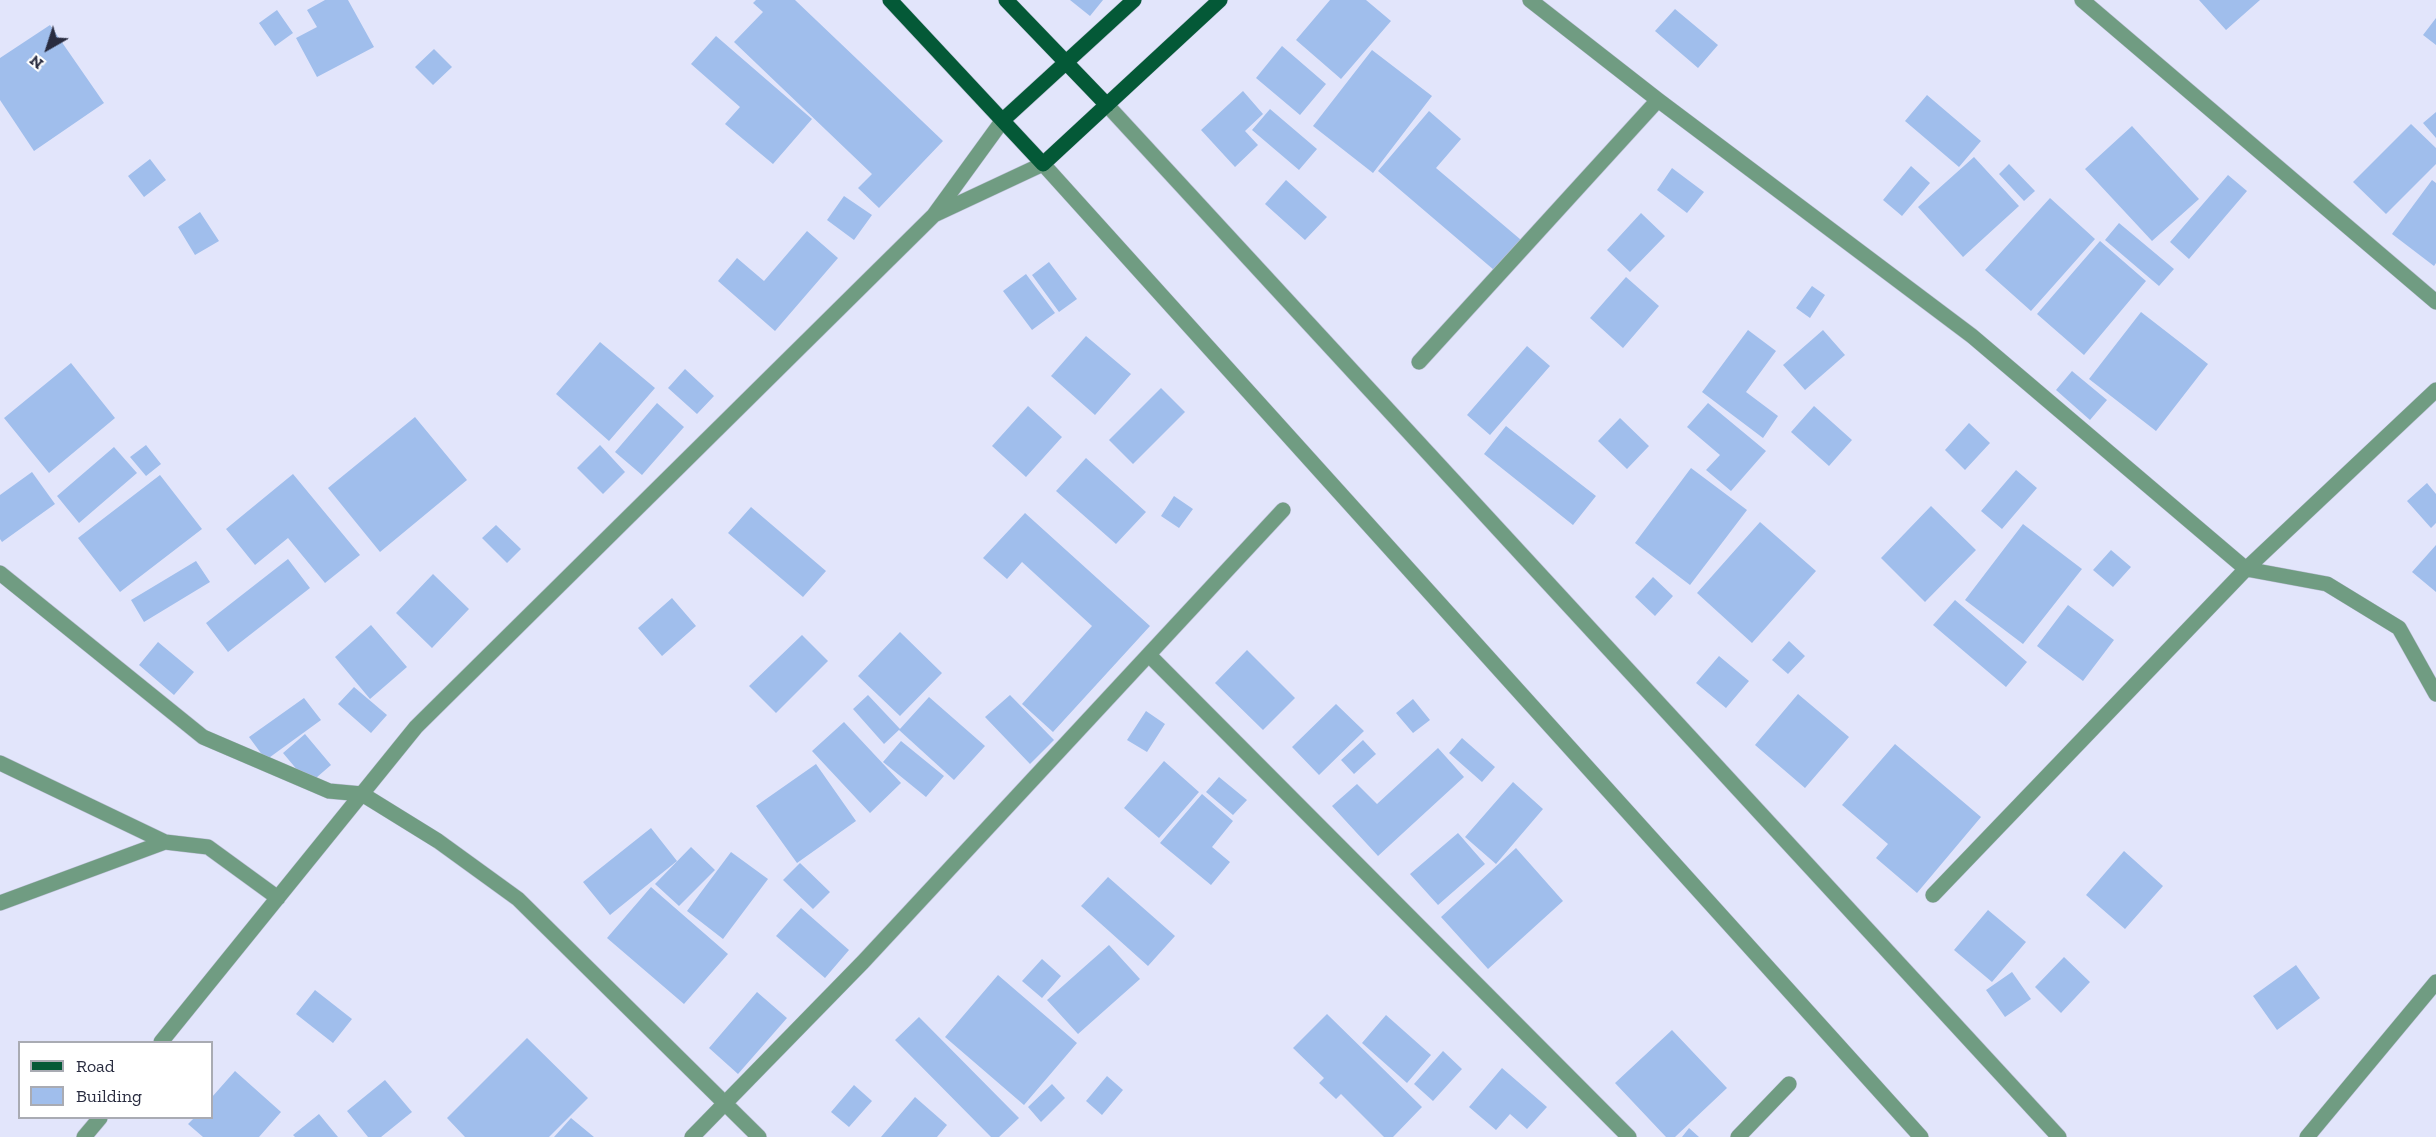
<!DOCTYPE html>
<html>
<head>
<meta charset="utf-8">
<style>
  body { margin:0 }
  #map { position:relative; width:2436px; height:1137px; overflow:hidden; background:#e2e5fb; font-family:"Zilla Slab",serif }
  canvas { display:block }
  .legend { position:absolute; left:18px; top:1041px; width:195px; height:78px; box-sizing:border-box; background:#fff; border:2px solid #a9abb3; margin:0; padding:8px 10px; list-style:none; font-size:18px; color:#292c40 }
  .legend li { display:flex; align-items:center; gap:12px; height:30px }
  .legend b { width:30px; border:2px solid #a9abb3 }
  .north { position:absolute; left:18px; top:18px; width:60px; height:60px; -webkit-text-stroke:4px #fff; paint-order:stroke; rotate:219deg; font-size:16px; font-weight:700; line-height:24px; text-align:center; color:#292c40 }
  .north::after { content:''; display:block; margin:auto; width:21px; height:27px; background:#292c40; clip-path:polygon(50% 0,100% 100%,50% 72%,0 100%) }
</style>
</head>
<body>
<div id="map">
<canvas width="2436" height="1137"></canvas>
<ul class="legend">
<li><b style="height:8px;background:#045937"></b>Road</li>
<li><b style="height:16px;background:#a0beec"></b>Building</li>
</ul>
<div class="north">N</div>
</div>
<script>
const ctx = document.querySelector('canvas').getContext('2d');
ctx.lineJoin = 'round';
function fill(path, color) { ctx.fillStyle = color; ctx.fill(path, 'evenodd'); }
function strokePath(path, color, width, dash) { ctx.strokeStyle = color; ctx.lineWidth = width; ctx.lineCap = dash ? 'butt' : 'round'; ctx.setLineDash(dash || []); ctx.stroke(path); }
fill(new Path2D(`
  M325,0H348L374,47L317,77L296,38L317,27L307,10Z
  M756,0H795L943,141L879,208L858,188L872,174L734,42L763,12L753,3Z
  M1070,0H1103L1090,16Z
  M1330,0H1366L1391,21L1341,79L1296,40Z
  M2199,0H2260L2226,30Z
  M1675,9L1718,45L1698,68L1655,31Z
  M277,10L293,33L275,46L259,23Z
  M2436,18V45L2423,35Z
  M50,25L104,103L34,151L0,100V58Z
  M716,36L812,119L773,164L725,124L740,107L691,64Z
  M1282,46L1326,84L1300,115L1256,78Z
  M434,49L452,67L433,85L415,67Z
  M1372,50L1432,96L1373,173L1313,126Z
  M1243,91L1263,114L1245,131L1258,145L1235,167L1201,130Z
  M1927,95L1981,141L1959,167L1905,121Z
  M1270,109L1317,149L1299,170L1252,130Z
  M1429,111L1461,139L1436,168L1527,245L1501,276L1378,171Z
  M2436,112V138L2423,123Z
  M2411,124L2436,148V164L2386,214L2353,182Z
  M2132,126L2199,199L2152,241L2085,169Z
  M1974,157L2019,206L1963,257L1918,207Z
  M150,159L166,180L144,197L128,176Z
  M2009,164L2035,191L2024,201L1999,174Z
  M1911,166L1930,183L1902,216L1883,200Z
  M1672,168L1704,192L1687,213L1657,190Z
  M2228,175L2247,191L2189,259L2170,242Z
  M1286,180L1327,217L1305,240L1265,204Z
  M2432,180L2436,183V263L2434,266L2392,234Z
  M844,196L872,215L854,240L827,220Z
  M2050,198L2095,239L2031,311L1985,270Z
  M200,212L219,241L195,255L178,227Z
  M1641,213L1665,236L1630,272L1607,250Z
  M2119,223L2174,269L2159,286L2105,240Z
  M807,231L838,258L775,331L718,281L737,258L764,281Z
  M2100,241L2146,281L2084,355L2037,314Z
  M1049,262L1077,299L1059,312L1032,275Z
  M1026,274L1055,313L1032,330L1003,291Z
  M1626,277L1659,306L1623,348L1590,318Z
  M1812,286L1825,295L1810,318L1796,308Z
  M2141,312L2208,364L2156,431L2089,379Z
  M1748,330L1776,351L1746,392L1778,416L1763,438L1702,392Z
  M1823,330L1845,355L1805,390L1783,365Z
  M1086,336L1131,374L1095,415L1051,376Z
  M600,342L655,388L609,441L556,394Z
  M1527,346L1550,366L1490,435L1467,415Z
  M71,363L115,418L49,473L4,418Z
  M685,369L714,396L697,414L668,388Z
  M2072,371L2107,400L2090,420L2056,390Z
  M1161,388L1185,412L1133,464L1109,440Z
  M657,403L684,427L642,475L615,452Z
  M1708,403L1766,451L1731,491L1706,470L1720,455L1687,427Z
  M1028,406L1062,437L1026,477L992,446Z
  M1814,406L1852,440L1829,466L1791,432Z
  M415,417L467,480L380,552L328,488Z
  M1620,418L1649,446L1627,469L1598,441Z
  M1969,423L1990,443L1965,470L1945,450Z
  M1506,426L1596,496L1573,525L1484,454Z
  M146,445L161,464L146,476L130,457Z
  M600,445L625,472L603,494L577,468Z
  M114,447L137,473L79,523L57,496Z
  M1086,458L1146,512L1116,544L1056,491Z
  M1691,468L1747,510L1690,585L1635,543Z
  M2016,470L2037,488L2002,529L1981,511Z
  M32,472L55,504L2,542L0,539V495Z
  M293,474L360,555L325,583L288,538L255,565L226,529Z
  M160,475L202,529L120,592L78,538Z
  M2427,483L2436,494V523L2431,528L2407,501Z
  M1174,496L1193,509L1179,528L1161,516Z
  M1931,506L1976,550L1925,602L1881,558Z
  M751,507L826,571L803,597L728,533Z
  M1025,513L1150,626L1053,732L1022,704L1092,626L1022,562L1007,579L983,558Z
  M1760,522L1816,571L1752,643L1697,593Z
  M2023,524L2082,569L2023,644L1965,600Z
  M496,525L521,549L507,563L482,538Z
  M2436,545V592L2412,572Z
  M2111,550L2131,567L2113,587L2093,570Z
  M288,559L310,588L228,652L206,623Z
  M196,561L210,582L144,622L131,600Z
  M433,574L469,609L432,648L396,613Z
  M1653,577L1673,596L1655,616L1635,597Z
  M672,598L696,626L662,656L638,628Z
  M1955,600L2027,662L2006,687L1933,625Z
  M2068,605L2114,640L2083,681L2037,646Z
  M371,625L407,667L370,699L335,657Z
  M900,632L942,673L900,716L858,676Z
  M802,635L828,661L776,713L749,686Z
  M1789,641L1805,656L1788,674L1772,660Z
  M158,642L194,672L174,695L139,665Z
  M1247,650L1295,698L1263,730L1215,683Z
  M1719,656L1749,681L1726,708L1696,683Z
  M354,687L387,715L371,733L338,704Z
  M1798,694L1849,737L1805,788L1755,745Z
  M868,695L900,729L884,744L853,709Z
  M1010,695L1054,740L1030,764L985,717Z
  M929,697L985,746L954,780L899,730Z
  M304,698L321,720L266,760L249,737Z
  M1413,699L1430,720L1413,733L1396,713Z
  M1336,704L1364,731L1319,775L1292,747Z
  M1146,711L1165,724L1147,752L1127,740Z
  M844,722L901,783L870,813L812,751Z
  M305,734L331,765L309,784L283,753Z
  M1462,738L1495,767L1482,782L1449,753Z
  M1363,740L1376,754L1354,774L1341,760Z
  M901,741L944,776L926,797L883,762Z
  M1895,744L1981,817L1917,893L1876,858L1888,844L1842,805Z
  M1438,748L1464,777L1378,856L1332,806L1357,784L1377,804Z
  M1164,761L1199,792L1159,838L1124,808Z
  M816,764L856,821L797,863L756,806Z
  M1219,777L1247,800L1233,815L1206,792Z
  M1513,782L1543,809L1496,864L1465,837Z
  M1202,794L1233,821L1212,847L1230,862L1211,885L1160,843Z
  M651,828L677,861L610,915L583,882Z
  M1458,833L1485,864L1438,905L1410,874Z
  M691,847L715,870L679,906L655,884Z
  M1516,848L1563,901L1488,969L1441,917Z
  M2124,851L2163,886L2125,929L2086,895Z
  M731,852L768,879L723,939L687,911Z
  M800,863L830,892L813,909L783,880Z
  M1108,877L1175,936L1148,966L1081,906Z
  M651,887L728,954L684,1004L607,938Z
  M801,908L849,950L825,978L776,936Z
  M1988,910L2026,942L1992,982L1954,950Z
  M1109,945L1140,979L1078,1034L1047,1000Z
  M2064,957L2090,982L2061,1013L2035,987Z
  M1042,959L1061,976L1042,998L1022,981Z
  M2296,965L2320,998L2277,1030L2253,996Z
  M2012,972L2031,999L2005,1017L1986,990Z
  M998,975L1077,1043L1024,1105L945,1037Z
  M315,990L352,1019L333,1043L296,1014Z
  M757,992L787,1018L738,1074L709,1048Z
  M1327,1014L1422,1107L1393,1137H1384L1341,1094L1336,1099L1319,1083L1324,1078L1293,1048Z
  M1386,1015L1431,1055L1407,1083L1362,1043Z
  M919,1017L1019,1118L999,1137H991L895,1040Z
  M1672,1030L1727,1088L1675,1137H1666L1615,1083Z
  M527,1038L588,1098L549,1137H465L447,1118Z
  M1443,1051L1462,1069L1433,1101L1414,1084Z
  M1502,1068L1547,1107L1527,1129L1510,1114L1496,1130L1469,1107Z
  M235,1071L281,1112L259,1137H203L188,1124L194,1118H212V1097Z
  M1107,1076L1123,1090L1102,1115L1086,1101Z
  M385,1080L412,1112L381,1137H368L347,1111Z
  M1052,1084L1065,1098L1041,1122L1028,1107Z
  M854,1085L872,1101L849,1127L831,1112Z
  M915,1097L947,1125L937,1137H881Z
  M319,1114L338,1137H295L293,1135Z
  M571,1118L594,1137H554Z
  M1689,1128L1699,1137H1682Z`), '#a0beec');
const minor = new Path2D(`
  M1530,0L1658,100L1972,336L2246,569L2327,584L2399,628L2436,694
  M2082,0L2436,302
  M1107,105L2059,1137
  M934,215L1043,164L1921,1137
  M1419,362L1658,100
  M0,573L203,737L329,791L362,794L438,841L518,899L759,1137
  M1149,655L1629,1137
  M0,763L165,842
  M1933,895L2246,569L2436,390
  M0,903L165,842L208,847L278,898
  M161,1042L416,727L934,215L1003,120
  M84,1137L100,1118
  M692,1137L863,962L1283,510
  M1738,1137L1789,1084
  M2307,1137L2436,982`);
const major = new Path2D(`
  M890,0L1043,164L1220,0
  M1006,0L1107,105
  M1003,120L1134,0`);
strokePath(minor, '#bdc0d6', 16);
strokePath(major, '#bdc0d6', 16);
strokePath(minor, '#709c82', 15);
strokePath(major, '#045937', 15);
</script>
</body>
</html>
